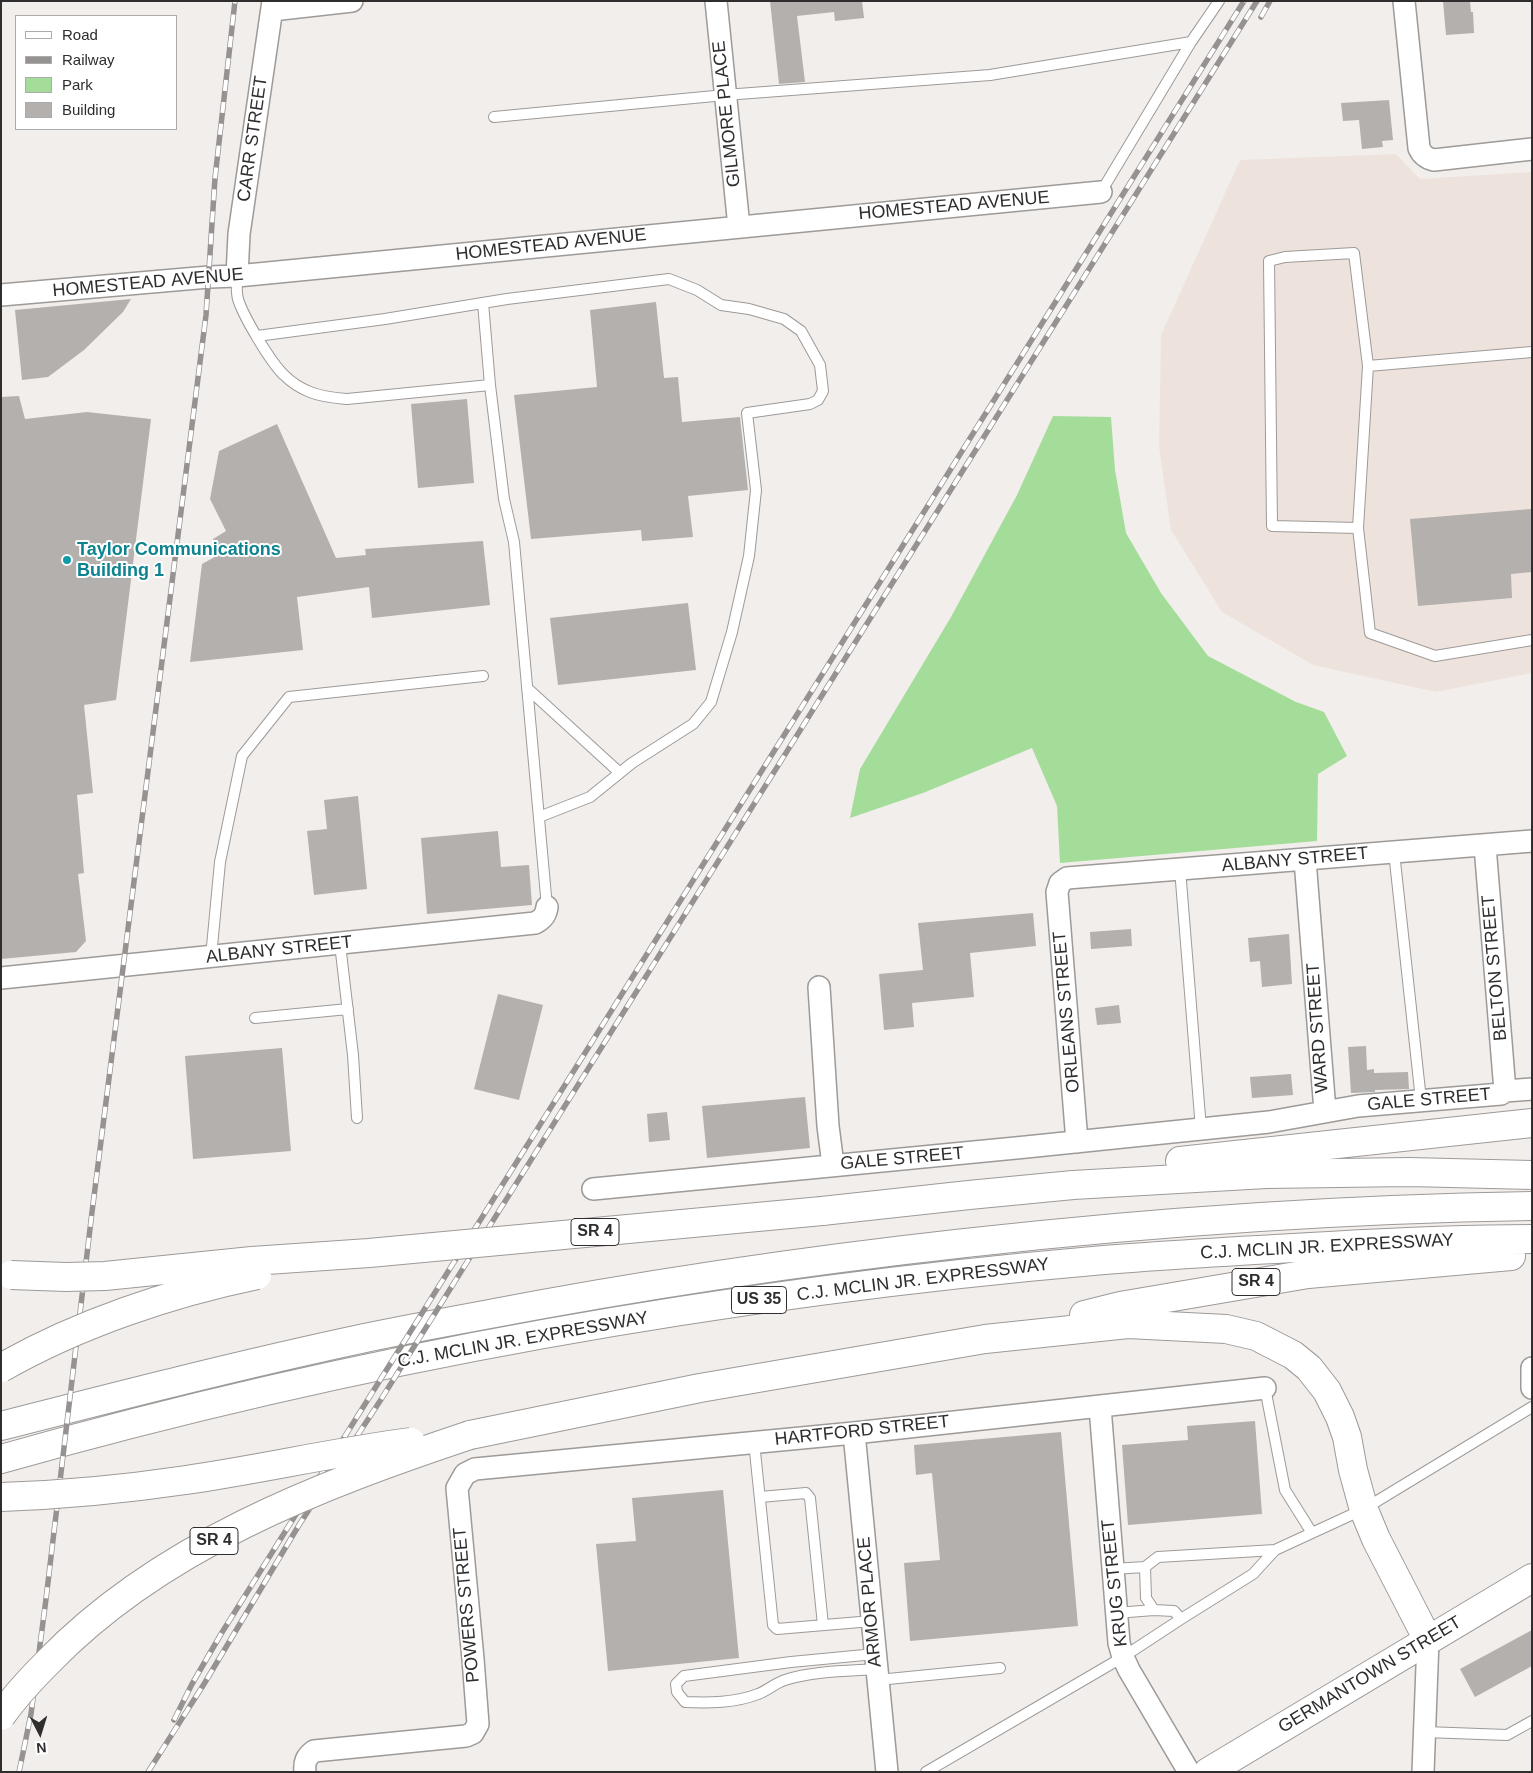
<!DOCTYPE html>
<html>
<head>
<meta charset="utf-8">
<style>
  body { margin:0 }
  #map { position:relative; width:1533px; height:1773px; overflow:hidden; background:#f2eeec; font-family:Helvetica,sans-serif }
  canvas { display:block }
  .frame { position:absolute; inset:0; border:2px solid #2f2d2d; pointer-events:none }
  .legend { position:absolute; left:15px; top:15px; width:162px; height:115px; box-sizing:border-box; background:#fff; border:1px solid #acabab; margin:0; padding:6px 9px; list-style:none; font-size:15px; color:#2f2d2d }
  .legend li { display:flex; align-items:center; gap:10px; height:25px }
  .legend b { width:25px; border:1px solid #acabab }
  .north { position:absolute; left:15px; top:1708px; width:50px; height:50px; -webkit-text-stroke:4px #fff; paint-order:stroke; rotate:175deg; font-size:14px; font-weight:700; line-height:20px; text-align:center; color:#2f2d2d }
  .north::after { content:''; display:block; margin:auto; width:18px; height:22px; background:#2f2d2d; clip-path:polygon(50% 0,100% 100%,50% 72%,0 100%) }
</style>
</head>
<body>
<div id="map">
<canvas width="1533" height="1773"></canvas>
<div class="frame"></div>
<ul class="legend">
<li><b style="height:6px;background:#fff"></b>Road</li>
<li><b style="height:6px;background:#969291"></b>Railway</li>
<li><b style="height:14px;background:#a4dd99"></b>Park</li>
<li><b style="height:14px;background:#b3b0ad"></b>Building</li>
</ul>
<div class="north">N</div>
</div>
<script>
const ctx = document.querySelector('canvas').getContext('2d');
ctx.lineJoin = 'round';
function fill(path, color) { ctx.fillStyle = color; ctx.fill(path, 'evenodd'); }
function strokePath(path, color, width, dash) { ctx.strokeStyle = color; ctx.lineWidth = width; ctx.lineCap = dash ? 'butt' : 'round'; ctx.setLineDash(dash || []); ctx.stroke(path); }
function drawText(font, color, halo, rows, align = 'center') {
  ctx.font = font + ' Helvetica,sans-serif'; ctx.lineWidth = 4; ctx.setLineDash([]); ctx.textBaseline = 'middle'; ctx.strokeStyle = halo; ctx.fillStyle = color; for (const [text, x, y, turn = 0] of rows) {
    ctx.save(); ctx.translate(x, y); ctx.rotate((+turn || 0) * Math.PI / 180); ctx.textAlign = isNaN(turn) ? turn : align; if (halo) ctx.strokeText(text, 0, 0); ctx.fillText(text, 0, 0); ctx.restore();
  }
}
fill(new Path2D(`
  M1396,154L1420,179L1532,172V673L1436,692L1313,665L1222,612L1171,530L1159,447L1161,335L1240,160Z`), '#eee3dc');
fill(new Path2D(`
  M1053,416L1111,417L1115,470L1126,533L1161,593L1208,656L1296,702L1324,712L1347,756L1318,774L1317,841L1060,863L1057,806L1032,748L923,793L850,818L860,769L951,617L1017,495Z`), '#a4dd99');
fill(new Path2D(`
  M770,1H862L864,18L835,21L834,12L797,16L805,82L779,84Z
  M1443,1H1470L1471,12H1473L1474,33L1446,35Z
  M1389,100L1393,140L1382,141L1383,147L1362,149L1359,120L1343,121L1341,103Z
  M131,299L123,312L84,350L48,377L22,380L15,310Z
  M656,302L664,378L678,377L682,422L740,417L748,490L688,496L693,537L642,541L641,530L531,539L514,395L597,387L590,310Z
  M19,396L25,419L87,412L151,419L116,700L84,705L93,793L77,795L84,873L78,874L86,941L76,952L1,959V397Z
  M467,399L474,483L418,488L411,404Z
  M277,424L336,558L366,555L365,549L483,541L490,605L372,618L369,587L297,597L303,650L190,662L202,564L220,554L213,539L226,531L210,499L219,451Z
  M1531,509L1532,572L1511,574L1512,598L1418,606L1410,519Z
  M688,603L696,670L558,685L550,618Z
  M358,796L367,889L314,895L307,831L327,829L324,800Z
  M498,831L501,867L529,865L532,905L427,914L421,838Z
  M1033,913L1036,946L970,953L974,997L912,1003L914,1027L884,1030L879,974L923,970L918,923Z
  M1131,929L1132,946L1091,949L1090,932Z
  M1289,934L1292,984L1262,987L1260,961L1250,962L1248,938Z
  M498,994L543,1005L519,1100L474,1089Z
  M1119,1005L1121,1023L1097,1025L1095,1008Z
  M1366,1046L1367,1070L1374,1069V1073L1408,1072L1409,1089L1375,1090V1092L1351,1093L1348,1047Z
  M282,1048L291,1151L193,1159L185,1056Z
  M1291,1074L1293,1095L1252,1098L1250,1077Z
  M805,1097L810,1148L707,1158L702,1106Z
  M667,1112L670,1140L649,1142L647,1114Z
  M1255,1421L1262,1514L1128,1525L1122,1445L1188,1440L1187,1426Z
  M1061,1432L1078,1626L910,1641L904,1563L940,1560L932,1473L916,1475L914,1445Z
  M723,1490L739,1658L608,1671L596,1544L636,1541L632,1498Z
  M1532,1630V1666L1475,1697L1460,1669Z`), '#b3b0ad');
const lane = new Path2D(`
  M494,117L725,95L990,75L1191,42
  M1101,192L1191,42L1219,1
  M237,276C237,284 236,292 238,299C243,316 271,363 284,375C291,382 300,388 310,392C322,397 335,398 347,399L490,385L504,499L514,542L547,907
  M483,303L490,385
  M257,336L385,319L507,299L669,279L697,290L721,305L749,309L784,319L801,331L820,365L823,391L818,400L810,404L747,413L756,490L749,556L732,632L711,702L693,724L632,763L590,797L539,817
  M1368,366L1532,352
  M1358,528L1272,526L1269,261L1285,257L1354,253L1368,366L1358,528L1370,633L1435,656L1532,640
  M527,688L620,773
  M1394,852L1421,1100
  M1180,869L1201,1129
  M340,944L353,1055L357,1118
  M211,957L220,862L242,756L289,697L483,676
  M255,1018L348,1009
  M1265,1388L1285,1490L1312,1533
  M754,1442L773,1625L777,1629L872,1621
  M760,1497L806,1493L810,1498L823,1625
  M1112,1569L1145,1567
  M1116,1613L1154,1610
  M1181,1619L1253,1574L1275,1550
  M875,1654L791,1662L684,1676L676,1684L677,1692L685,1702C709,1703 735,1703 758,1694C767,1691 775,1683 785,1680C813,1671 847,1671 877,1669
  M878,1680L1000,1668
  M1425,1732L1507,1735L1532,1721
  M926,1772L1123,1657L1181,1619L1174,1611L1154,1610L1146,1598L1145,1567L1158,1557L1275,1550L1364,1509L1532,1407`);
const street = new Path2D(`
  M716,1L739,227
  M1404,1L1419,148C1422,155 1426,158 1434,160L1532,149
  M272,10L352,1
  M237,276L239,234L273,1
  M1,295L209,277L237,276L1101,192
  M1485,846L1505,1091
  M1305,860L1325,1111
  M1,978L535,923C543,919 546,915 547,907
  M819,987L828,1126L833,1165
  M1077,1142L1057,892L1060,883L1067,878L1532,841
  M593,1189L1026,1147L1269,1122L1358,1106L1501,1094L1505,1091L1532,1089
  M1532,1368V1388
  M1100,1407L1119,1643L1123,1657L1129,1670L1189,1772
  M854,1433L887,1772
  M305,1772C304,1762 306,1757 314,1751L466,1736L473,1733L478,1724L473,1659L457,1488L465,1474L475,1469L854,1433L1265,1388
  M1423,1772L1428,1640`);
const primary = new Path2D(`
  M1208,1772L1532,1578`);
const highway = new Path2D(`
  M1180,1161L1532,1123
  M822,1211L969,1195L1073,1185L1266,1174L1409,1172L1532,1175
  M1084,1315L1120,1306L1308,1274L1511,1256
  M1,1426C122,1395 243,1364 365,1338C403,1330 441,1323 479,1316C640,1285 802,1261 965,1243C1153,1222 1342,1209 1532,1206
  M470,1435L700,1388L985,1339L1128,1324L1226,1329L1256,1336L1293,1355L1309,1368L1327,1391L1340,1417L1347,1437L1353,1470L1364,1510L1376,1539L1428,1640
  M1,1459C361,1357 732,1292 1104,1260C1179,1254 1254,1250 1329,1246C1397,1242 1464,1239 1532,1239`);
strokePath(lane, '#9d9a98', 12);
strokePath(street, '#9d9a98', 24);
strokePath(primary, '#9d9a98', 30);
strokePath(highway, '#9d9a98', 30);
strokePath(lane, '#fff', 10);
strokePath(street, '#fff', 21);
strokePath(primary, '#fff', 28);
strokePath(highway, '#fff', 28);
const rail = new Path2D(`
  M1261,17L1270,1
  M174,1720L192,1684L221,1634L1244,1
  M19,1772L31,1714L46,1599L92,1212L206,315L215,178L235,1
  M148,1772L204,1684L299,1525L380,1401L1257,1`);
strokePath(rail, '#969291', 5.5);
strokePath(rail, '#fff', 4, [11]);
const highwayBridge = new Path2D(`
  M11,1275L66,1277L105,1276L252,1261L369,1253L822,1211
  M1,1368C78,1324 170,1293 257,1275
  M1,1497C63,1495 125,1489 186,1480C261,1469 335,1452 411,1442
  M1,1716C15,1696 31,1679 48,1662C160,1546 320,1485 470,1435`);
strokePath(highwayBridge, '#9d9a98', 30, []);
strokePath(highwayBridge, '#fff', 28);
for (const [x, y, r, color] of [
  [67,560,5,"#0f9aa8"]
]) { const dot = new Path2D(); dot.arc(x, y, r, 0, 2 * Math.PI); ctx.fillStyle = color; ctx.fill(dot); strokePath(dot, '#fff', 2); }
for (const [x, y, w] of [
  [595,1232,48],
  [1256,1282,48],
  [759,1300,55],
  [214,1541,48]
]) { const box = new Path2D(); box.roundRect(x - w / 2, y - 13.5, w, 27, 4); ctx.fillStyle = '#fff'; ctx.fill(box); strokePath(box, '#2f2d2d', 1); }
drawText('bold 16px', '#2f2d2d', null, [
  ["SR 4",595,1232],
  ["SR 4",1256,1282],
  ["US 35",759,1300],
  ["SR 4",214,1541]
]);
drawText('18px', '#2f2d2d', '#fff', [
  ["GILMORE PLACE",727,114,-96],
  ["CARR STREET",253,139,-82],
  ["HOMESTEAD AVENUE",954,206,-5],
  ["HOMESTEAD AVENUE",551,245,-6],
  ["HOMESTEAD AVENUE",148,283,-5],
  ["ALBANY STREET",1295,860,-5],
  ["ALBANY STREET",279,950,-6],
  ["BELTON STREET",1495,968,-95],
  ["ORLEANS STREET",1067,1012,-95],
  ["WARD STREET",1318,1028,-94],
  ["GALE STREET",1429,1100,-5],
  ["GALE STREET",902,1159,-5],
  ["C.J. MCLIN JR. EXPRESSWAY",1327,1247,-3],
  ["C.J. MCLIN JR. EXPRESSWAY",923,1280,-7],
  ["C.J. MCLIN JR. EXPRESSWAY",523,1340,-10],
  ["HARTFORD STREET",862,1431,-6],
  ["KRUG STREET",1115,1583,-96],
  ["ARMOR PLACE",870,1602,-95],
  ["POWERS STREET",467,1605,-95],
  ["GERMANTOWN STREET",1370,1675,-31]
]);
drawText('bold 18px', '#0d838f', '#fff', [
  ["Taylor Communications",77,550],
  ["Building 1",77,571]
], 'left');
</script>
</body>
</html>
